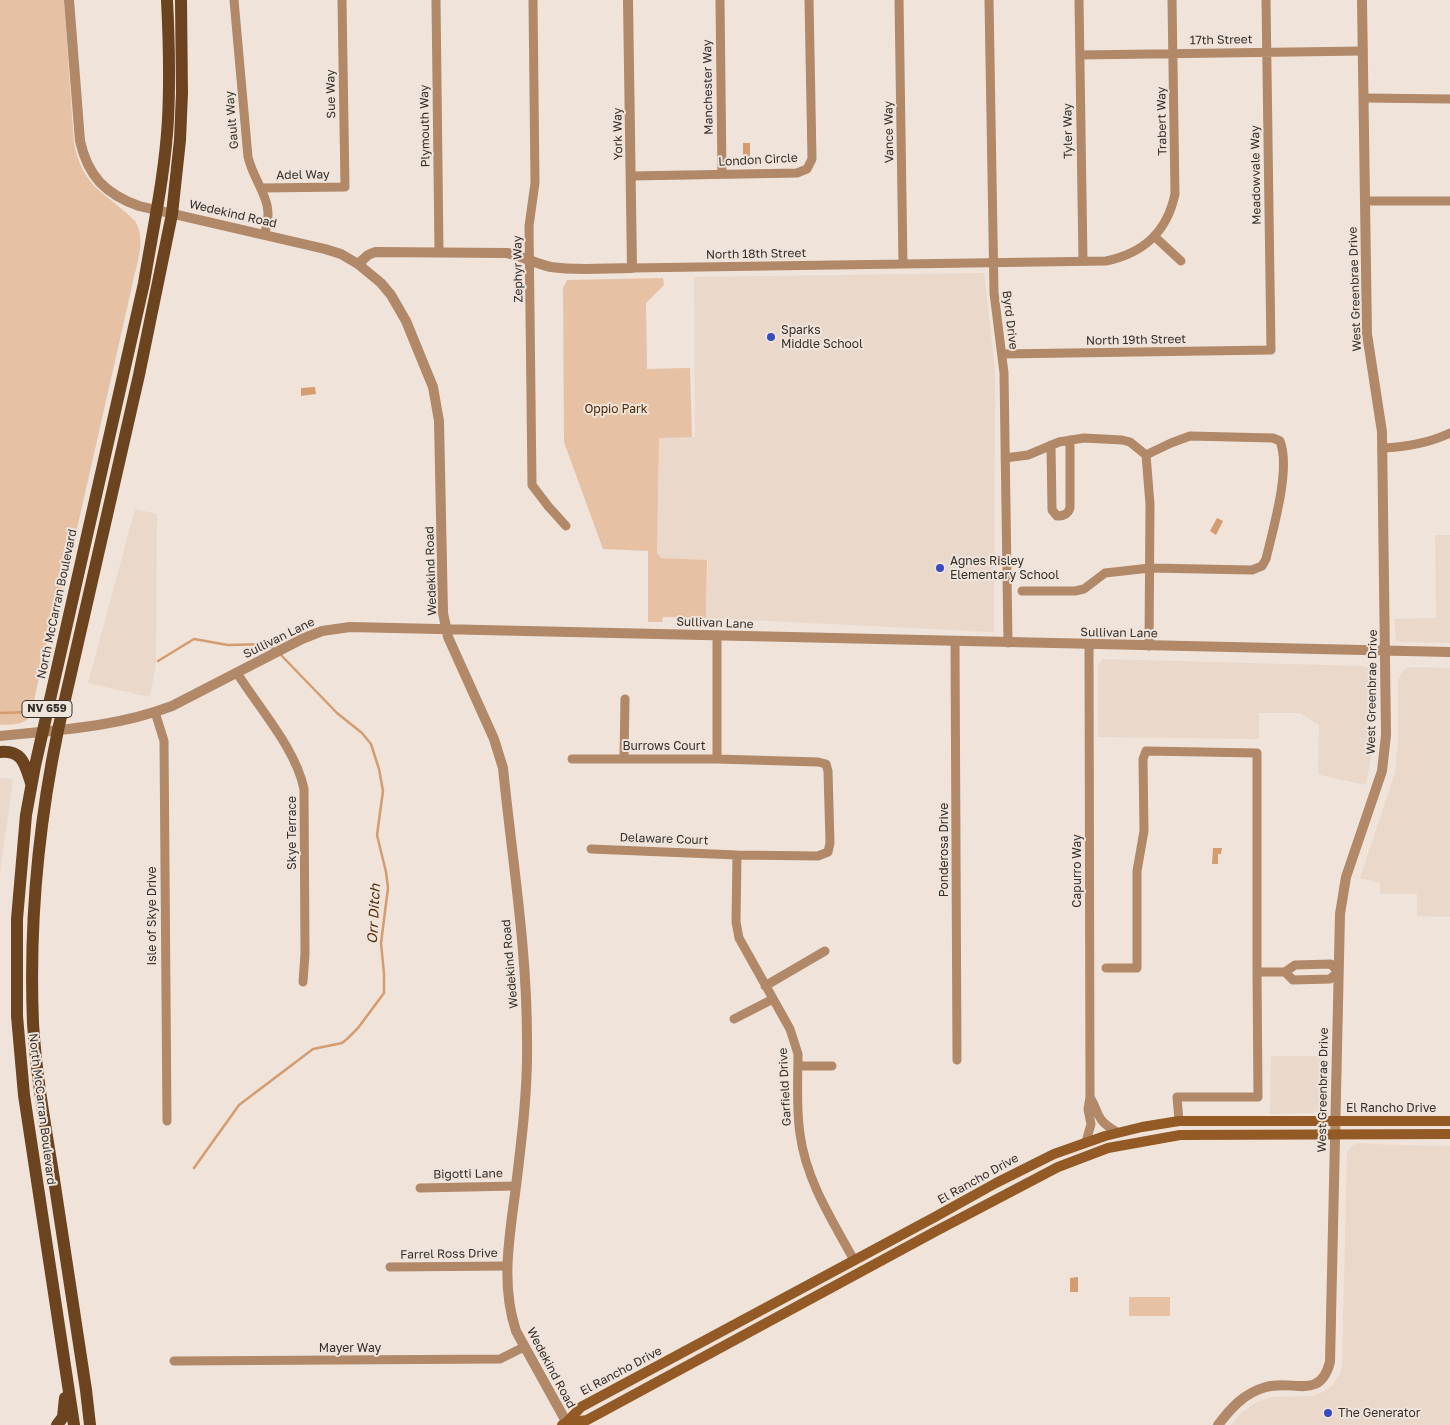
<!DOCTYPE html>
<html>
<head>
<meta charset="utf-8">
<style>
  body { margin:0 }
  canvas { display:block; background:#efe3da }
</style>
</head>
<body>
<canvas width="1450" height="1425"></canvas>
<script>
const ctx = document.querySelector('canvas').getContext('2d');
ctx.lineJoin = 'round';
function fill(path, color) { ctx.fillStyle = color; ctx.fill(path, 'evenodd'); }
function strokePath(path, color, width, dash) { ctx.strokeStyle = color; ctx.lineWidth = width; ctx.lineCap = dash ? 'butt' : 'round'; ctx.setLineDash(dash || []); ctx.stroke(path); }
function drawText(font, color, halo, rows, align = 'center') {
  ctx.font = font + ' "Golos Text",sans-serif'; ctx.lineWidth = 4; ctx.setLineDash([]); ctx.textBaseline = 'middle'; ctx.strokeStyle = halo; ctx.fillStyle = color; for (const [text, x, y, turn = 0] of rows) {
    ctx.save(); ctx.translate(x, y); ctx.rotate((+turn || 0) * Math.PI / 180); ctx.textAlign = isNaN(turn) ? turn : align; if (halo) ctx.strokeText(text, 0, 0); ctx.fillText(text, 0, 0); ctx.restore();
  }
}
fill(new Path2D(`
  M984,273L995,370L994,632L706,618L708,560L661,558L657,554L659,437H695L694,277Z
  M135,509L157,514L156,663L150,697L88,683Z
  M1435,535H1450V643L1401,642L1396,640L1394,619L1436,618Z
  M1102,659L1363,666L1368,668L1373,678V747L1366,785L1321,775L1318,772L1319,725L1300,713H1259V739L1098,737V666Z
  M1409,667L1450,668V917L1417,916V894H1380V883L1360,878L1395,773L1398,743V679L1404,670Z
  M0,778L13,779L0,873Z
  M1271,1056H1324V1101L1322,1107L1317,1111L1312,1113L1270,1114Z
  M1359,1143L1390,1145L1450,1146V1425H1231L1241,1413L1255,1403L1271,1397L1313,1396L1321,1393L1332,1386L1340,1374L1342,1367L1347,1153L1351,1146Z`), '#ead8ca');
fill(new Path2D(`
  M0,0H64L74,143C83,189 106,192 135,221C147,239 136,266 132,286L64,586L54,610L31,714C25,726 12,724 0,725Z
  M663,278L664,285L646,303L647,369L690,368L692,437L659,438L657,553L661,558L707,560L706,618L663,617L662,622H648V551L603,549L564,442L563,288L567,280Z
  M1129,1297H1170V1316H1129Z`), '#e7c1a4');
fill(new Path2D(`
  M743,143H750V157H743Z
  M315,387L316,394L301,396V388Z
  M1217,518L1223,521L1216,535L1210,531Z
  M1213,848H1222L1221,854H1218V864H1212Z
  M1078,1277V1292H1070V1278Z`), '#d49c6f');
strokePath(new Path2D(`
  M158,661L194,639L228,645L268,644L274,649
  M0,713L29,712
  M194,1168L239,1105L313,1049L342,1043L347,1039L358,1028L384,993V974L381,943L388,888L386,872L377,835L383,791L379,769L371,744L362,733L337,713L280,654`), '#d49c6f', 2.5);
strokePath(new Path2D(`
  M234,0L248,157C255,186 277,202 264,234
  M436,0L439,251
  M533,0L535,183L529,226L532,485L548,506L566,526
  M720,0L722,174
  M899,0L903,264
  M989,0L994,293L1004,373L1008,643
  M1079,0L1083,261
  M1080,55L1363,51
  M1364,98L1450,99
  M631,176L797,173L807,169L812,159L809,0
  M261,188L345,187L342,0
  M1365,201H1450
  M1154,236L1181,261
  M632,268L1106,261C1144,253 1167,232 1175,194L1172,0
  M1002,354L1271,350L1266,0
  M1051,445L1052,510L1057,516C1064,516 1068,514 1070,508V440
  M1382,448C1405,447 1429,443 1450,433
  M1005,458L1028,455L1059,442L1084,438L1122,440L1130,442L1146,455L1150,504L1149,646
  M1022,591H1075L1084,589L1105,573L1150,568L1252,570L1262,566L1266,559C1273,529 1291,469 1280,441L1273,438L1190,436L1171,443L1146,455
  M955,641L957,1060
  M237,673C259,708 296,749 304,789L305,954L303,982
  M155,712L164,741L167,1121
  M624,758L625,699
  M572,759H717L818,762L826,764L828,771L830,843L828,852L818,856L737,855L591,849
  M717,759V635
  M737,855L736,922L739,938L790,1029L798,1054C798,1080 796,1108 800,1134C806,1180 832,1220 854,1260
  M1106,968H1137V871L1144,831L1143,759L1146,751L1257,753V972
  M765,986L825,951
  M734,1019L773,999
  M798,1066H832
  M1090,1097C1101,1116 1095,1119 1117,1132
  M1179,1121L1177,1097H1258L1257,972H1285L1295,965L1331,964L1338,972L1330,979L1293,980L1285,972
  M1086,1142L1091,1124L1088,1109L1090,1097L1089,645
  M420,1188L516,1186
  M390,1267L507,1266
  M174,1361L500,1359L524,1347`), '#b18868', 9);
strokePath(new Path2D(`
  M69,0L80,141C88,176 105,194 139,206L325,249L341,254L358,264L381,283L391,295L406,321L433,387L439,421L443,613L448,637L494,739L503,768C512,858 527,948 527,1039C528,1088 522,1137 516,1186C510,1235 500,1283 516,1331L568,1425
  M358,264L368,255L375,252L507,253C522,256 536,264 551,267C577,271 606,268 632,268L628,0
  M0,736C58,730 117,727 172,706L302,639L322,631L350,627L1450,652
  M1218,1425C1231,1408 1244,1393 1266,1387C1293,1379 1320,1401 1330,1362L1340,914L1346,877L1382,771L1386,735L1382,432L1367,334L1362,0`), '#b18868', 10);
strokePath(new Path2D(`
  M566,1423L587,1420L938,1230L1058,1167L1108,1148L1180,1135L1450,1134
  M562,1425L566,1423L581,1407L933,1218L996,1183L1054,1154L1105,1136L1142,1127L1179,1121H1450`), '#945a25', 10);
strokePath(new Path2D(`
  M0,752C23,750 25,765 31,783
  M57,1425L63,1417L65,1398
  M74,1425L24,1095L17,1016V919L26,815L35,766L144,283C153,228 165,175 168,119C170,80 169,40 167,0
  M90,1425L86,1390C75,1318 64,1246 53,1173C45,1124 36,1074 33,1023C29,924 38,827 58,730L139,375L172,214L180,140L182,93L181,0`), '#6c431f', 12);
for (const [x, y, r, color] of [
  [771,337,5,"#374dbf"],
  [940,568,5,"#374dbf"],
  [1328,1413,5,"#374dbf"]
]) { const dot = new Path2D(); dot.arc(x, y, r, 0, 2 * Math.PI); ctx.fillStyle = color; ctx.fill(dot); strokePath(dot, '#efe3da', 2); }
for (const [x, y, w] of [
  [47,709,50]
]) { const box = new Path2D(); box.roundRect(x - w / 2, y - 8.5, w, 17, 4); ctx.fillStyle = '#efe3da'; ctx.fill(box); strokePath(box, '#34302c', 1); }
drawText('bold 11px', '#34302c', null, [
  ["NV 659",47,709]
]);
drawText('12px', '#34302c', '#efe3da', [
  ["17th Street",1221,40,-1],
  ["Manchester Way",708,87,-91],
  ["Sue Way",331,94,-91],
  ["Gault Way",232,120,-95],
  ["Trabert Way",1162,121,-91],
  ["Plymouth Way",425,126,-91],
  ["Tyler Way",1068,131,-91],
  ["Vance Way",889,132,-91],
  ["York Way",618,134,-91],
  ["London Circle",758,160,-3],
  ["Adel Way",303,175,-1],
  ["Meadowvale Way",1256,175,-91],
  ["Wedekind Road",233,214,13],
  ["North 18th Street",756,254,-1],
  ["Zephyr Way",518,269,-91],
  ["West Greenbrae Drive",1355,289,-92],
  ["Byrd Drive",1010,320,83],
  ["North 19th Street",1136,340,-1],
  ["Wedekind Road",431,571,-92],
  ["North McCarran Boulevard",57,604,-78],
  ["Sullivan Lane",715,623,2],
  ["Sullivan Lane",1119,633,1],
  ["Sullivan Lane",279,638,-26],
  ["West Greenbrae Drive",1372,692,-89],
  ["Burrows Court",664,746],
  ["Skye Terrace",292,833,-90],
  ["Delaware Court",664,839,2],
  ["Ponderosa Drive",944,850,-90],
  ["Capurro Way",1077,871,-90],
  ["Isle of Skye Drive",152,916,-90],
  ["Wedekind Road",510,964,-95],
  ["Garfield Drive",785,1087,-93],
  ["West Greenbrae Drive",1323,1090,-89],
  ["El Rancho Drive",1391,1108],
  ["North McCarran Boulevard",42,1109,83],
  ["Bigotti Lane",468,1174,-1],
  ["El Rancho Drive",978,1179,-29],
  ["Farrel Ross Drive",449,1254,-1],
  ["Mayer Way",350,1348],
  ["Wedekind Road",551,1368,62],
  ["El Rancho Drive",621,1371,-28]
]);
drawText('12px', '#34302c', '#efe3da', [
  ["Sparks",781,330],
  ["Middle School",781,344],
  ["Agnes Risley",950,561],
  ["Elementary School",950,575],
  ["The Generator",1338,1413]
], 'left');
drawText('12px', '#502b07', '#efe3da', [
  ["Oppio Park",616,409]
]);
drawText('italic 14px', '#542f0b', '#efe3da', [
  ["Orr Ditch",374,914,-87]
]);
</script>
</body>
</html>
